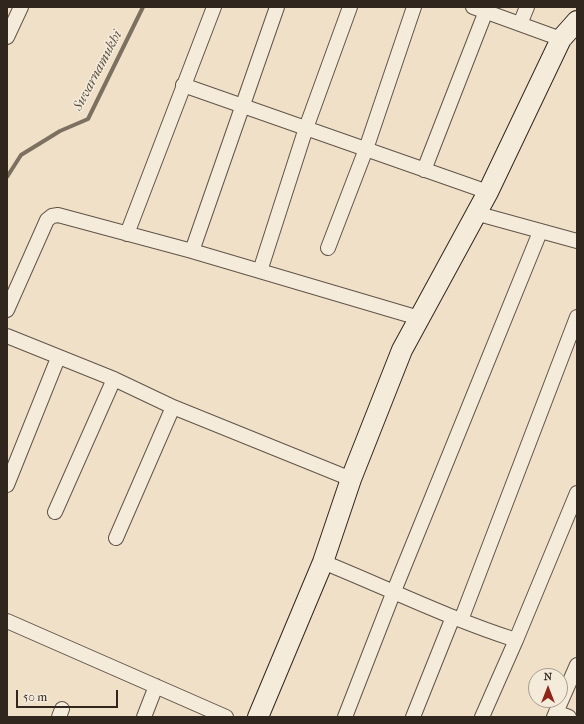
<!DOCTYPE html>
<html>
<head>
<meta charset="utf-8">
<style>
  body { margin:0 }
  #map { position:relative; width:584px; height:724px; overflow:hidden; background:#efe0c7; font-family:"IM FELL French Canon",serif }
  canvas { display:block }
  .frame { position:absolute; inset:0; border:8px solid #31261d; pointer-events:none }
  .north { position:absolute; left:528px; top:668px; width:40px; height:40px; box-sizing:border-box; background:#f5ebdb; border:1px solid #a79c8f; border-radius:50%; rotate:0deg; font-size:11px; font-weight:700; line-height:16px; text-align:center; color:#31261d }
  .north::after { content:''; display:block; margin:auto; width:14px; height:18px; background:#8f2418; clip-path:polygon(50% 0,100% 100%,50% 72%,0 100%) }
  .scale { position:absolute; left:16px; top:690px; width:102px; height:18px; box-sizing:border-box; border:2px solid #31261d; border-top:0; padding-left:5px; font-size:12px; line-height:14px; white-space:nowrap; color:#31261d; -webkit-text-stroke:3px #f5ebdb; paint-order:stroke }
</style>
</head>
<body>
<div id="map">
<canvas width="584" height="724"></canvas>
<div class="frame"></div>
<div class="north">N</div>
<div class="scale">50 m</div>
</div>
<script>
const ctx = document.querySelector('canvas').getContext('2d');
ctx.lineJoin = 'round';
function strokePath(path, color, width, dash) { ctx.strokeStyle = color; ctx.lineWidth = width; ctx.lineCap = dash ? 'butt' : 'round'; ctx.setLineDash(dash || []); ctx.stroke(path); }
function drawText(font, color, halo, rows, align = 'center') {
  ctx.font = font + ' "IM FELL French Canon",serif'; ctx.lineWidth = 3; ctx.setLineDash([]); ctx.textBaseline = 'middle'; ctx.strokeStyle = halo; ctx.fillStyle = color; for (const [text, x, y, turn = 0] of rows) {
    ctx.save(); ctx.translate(x, y); ctx.rotate((+turn || 0) * Math.PI / 180); ctx.textAlign = isNaN(turn) ? turn : align; if (halo) ctx.strokeText(text, 0, 0); ctx.fillText(text, 0, 0); ctx.restore();
  }
}
strokePath(new Path2D(`
  M7,177L21,155L60,131L88,119L143,7`), '#7c7060', 4);
const street = new Path2D(`
  M473,7L561,39
  M520,24L527,7
  M7,37L21,7
  M183,85L488,192
  M424,170L486,11
  M475,213L577,241
  M127,234L214,7
  M328,248L366,149L414,7
  M192,251L277,7
  M260,271L306,128L350,7
  M7,310L47,220L52,216L58,215L192,251L419,318
  M7,336L114,379L173,407L351,479
  M7,485L58,358
  M55,512L114,379
  M116,538L173,407
  M323,562C387,588 450,619 516,640L482,717
  M461,620L577,317
  M7,621L226,717
  M516,640L577,493
  M556,712L569,717
  M59,717L62,709
  M144,717L156,686
  M345,717L394,591L540,232
  M413,717L453,617
  M554,717L577,665`);
const secondary = new Path2D(`
  M258,717L323,562L351,479L402,350L488,192L561,39L577,21`);
strokePath(street, '#605448', 16);
strokePath(secondary, '#31261d', 22);
strokePath(street, '#f5ebdb', 14);
strokePath(secondary, '#f5ebdb', 20);
drawText('italic 14px', '#5d5144', '#f5ebdb', [
  ["Suvarnamukhi",98,71,-62]
]);
</script>
</body>
</html>
